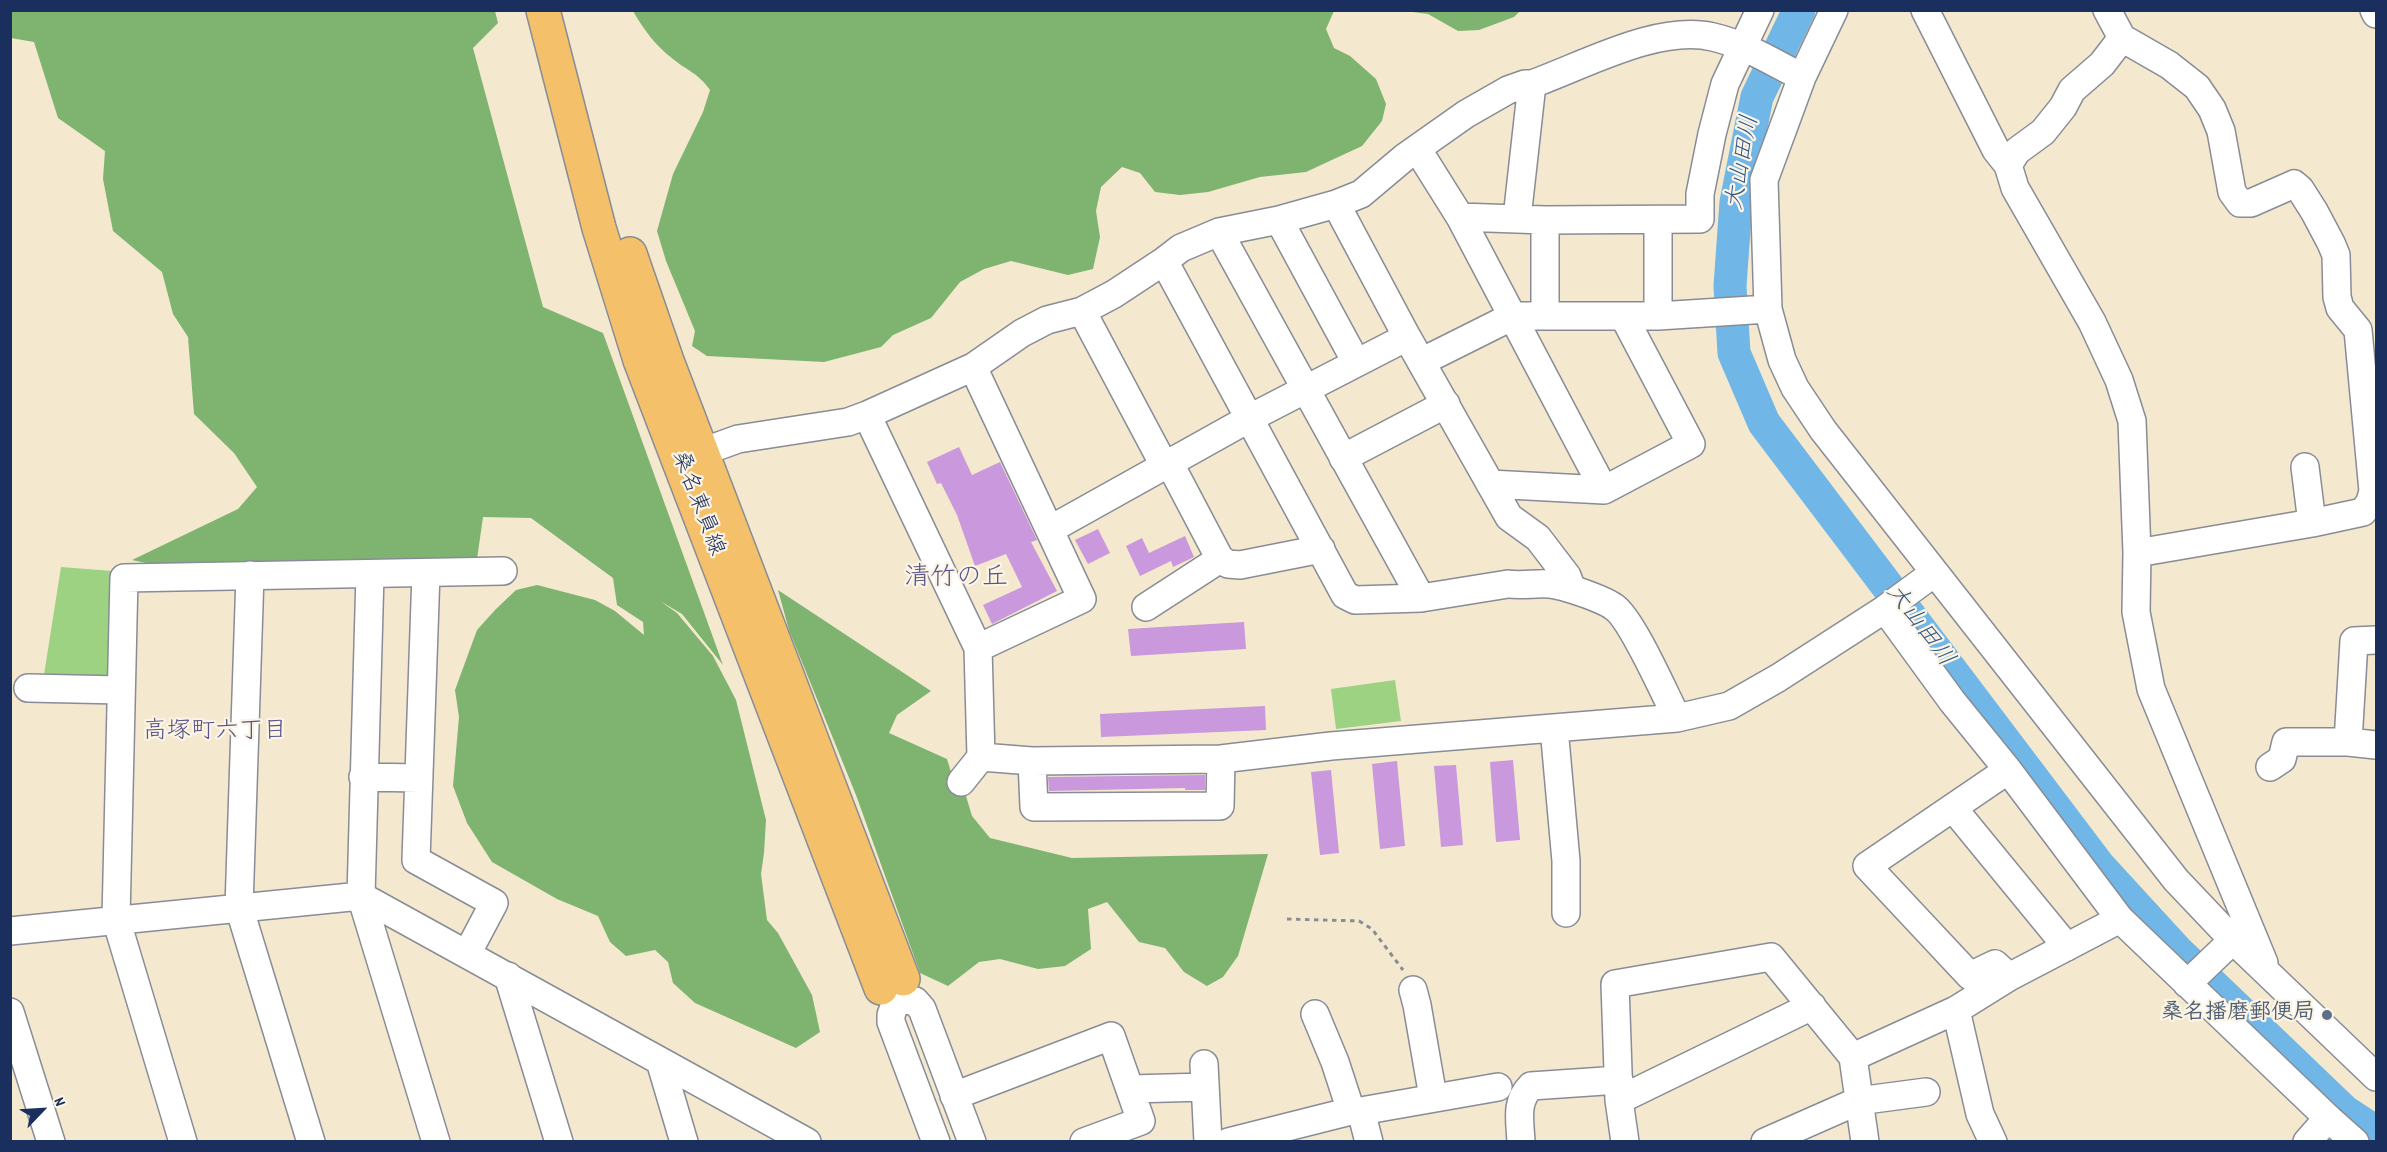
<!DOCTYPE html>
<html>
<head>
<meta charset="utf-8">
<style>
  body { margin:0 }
  #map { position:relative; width:2387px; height:1152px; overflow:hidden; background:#f4e8ce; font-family:Dekko,sans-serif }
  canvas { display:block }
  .frame { position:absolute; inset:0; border:12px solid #1b2f5e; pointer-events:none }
  .north { position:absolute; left:12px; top:1080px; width:60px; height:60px; -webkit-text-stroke:4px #fcf5e5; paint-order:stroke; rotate:65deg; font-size:16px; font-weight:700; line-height:24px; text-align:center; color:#1b2f5e }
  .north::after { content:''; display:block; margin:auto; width:21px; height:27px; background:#1b2f5e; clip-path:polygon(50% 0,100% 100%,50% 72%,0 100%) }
</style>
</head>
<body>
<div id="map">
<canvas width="2387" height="1152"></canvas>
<div class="frame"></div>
<div class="north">N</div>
</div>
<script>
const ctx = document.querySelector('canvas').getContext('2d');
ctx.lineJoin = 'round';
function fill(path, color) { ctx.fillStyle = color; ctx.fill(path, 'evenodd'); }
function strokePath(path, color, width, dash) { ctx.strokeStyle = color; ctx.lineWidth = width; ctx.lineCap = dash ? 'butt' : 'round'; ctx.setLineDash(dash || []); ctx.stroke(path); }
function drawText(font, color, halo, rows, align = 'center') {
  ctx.font = font + ' Dekko,"Klee One",sans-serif'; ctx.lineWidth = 4.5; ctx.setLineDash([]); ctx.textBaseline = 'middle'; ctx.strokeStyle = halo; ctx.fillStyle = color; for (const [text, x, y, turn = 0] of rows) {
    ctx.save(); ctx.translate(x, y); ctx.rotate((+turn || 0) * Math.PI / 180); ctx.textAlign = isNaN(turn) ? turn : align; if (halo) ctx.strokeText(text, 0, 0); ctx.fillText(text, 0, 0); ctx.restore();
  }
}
fill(new Path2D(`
  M61,567L113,571L111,678L43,681Z
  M1395,680L1401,721L1336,729L1331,689Z`), '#9dd282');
fill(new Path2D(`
  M11,11H495L498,23L473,48L543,307L603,333L723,665L682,614L660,601L677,613L713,656L736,700L766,820L764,853L761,874L767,920L778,933L812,995L820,1032L796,1048L695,1003L673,983L668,962L655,950L626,956L610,942L598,916L557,899L492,862L467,823L453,786L459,717L455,690L477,630L496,609L516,590L537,585L595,600L615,611L644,635L643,622L617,605L613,578L531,518L483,517L477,559L160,566L132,560L238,509L257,487L234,453L194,414L188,337L173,314L162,272L113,231L103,179L105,151L58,118L34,42L11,38Z
  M633,11H1334L1326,29L1334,48L1350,56L1376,79L1386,104L1382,121L1362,146L1306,172L1260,177L1208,192L1180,195L1155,192L1140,173L1122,167L1101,187L1096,211L1100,237L1093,269L1068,275L1011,261L984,269L960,282L931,318L893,335L881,347L824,362L707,356L692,346L695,331L666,261L657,231L673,174L703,112L710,90C697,72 689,72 673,59C655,45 644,30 633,11Z
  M1405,11H1520L1514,17L1479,30L1458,31L1428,14Z
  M778,590L931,691L897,715L889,733L947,759L954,782L966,796L972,816L990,838L1072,858L1268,854L1238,956L1223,977L1207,986L1184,972L1165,948L1139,942L1107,902L1088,909L1091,949L1065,966L1038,969L1000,959L979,962L948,986L920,973L856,795L789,630Z`), '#7eb470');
strokePath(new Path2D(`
  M1799,10L1757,97L1736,202L1730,286L1734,353L1764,423L2099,866L2177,951L2344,1111L2376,1132`), '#70b7e7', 33);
fill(new Path2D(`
  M959,447L972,475L1000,462L1037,540L1031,542L1057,591L992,624L983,605L1022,587L1006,554L975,566L957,515L941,483L937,484L927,462Z
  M1098,529L1110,553L1088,564L1075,540Z
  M1185,536L1194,557L1173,567L1171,561L1140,576L1126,546L1142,538L1149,553Z
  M1244,622L1246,649L1131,656L1128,629Z
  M1265,706L1266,730L1101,737L1100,714Z
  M1513,760L1520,840L1496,842L1490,762Z
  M1397,761L1405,846L1380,849L1372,764Z
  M1456,765L1463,845L1441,847L1434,766Z
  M1331,770L1339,853L1320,855L1311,772Z
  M1205,775V790H1185V788L1049,791L1048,777Z`), '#ca98dc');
const minor = new Path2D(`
  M1834,10L1802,77L1764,180L1768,309L1782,360L1795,388L1823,430L2176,880L2233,940L2376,1077
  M1925,10L1996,150L2008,165
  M2107,10L2122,38L2169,65L2197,87L2212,109L2221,131L2232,192L2240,203H2251L2294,184L2300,189L2314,211L2331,243L2336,255L2337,297L2340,308L2358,330L2373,491L2370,502L2363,512L2312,523
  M2374,10L2376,14
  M2122,38L2102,64L2072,90L2063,107L2043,132L2017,151L2008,165L2015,188L2092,322L2119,380L2132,421L2137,553L2136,612L2151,689L2264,963
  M1418,150L1460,217L1604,490
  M1336,204L1407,337L1509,517L1538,538L1567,576L1572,589
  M1460,217L1545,220L1700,219V194L1712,134L1725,84L1760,10
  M1517,218L1532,84
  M1279,220L1356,362
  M1545,220V315
  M1219,232L1421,598
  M1164,261L1345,595L1355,600L1421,598L1508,584C1522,586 1535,583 1549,584C1563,585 1603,599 1614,607C1632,619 1665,695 1677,718
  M1082,311L1165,467
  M1658,316V220
  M1421,362L1513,316H1658L1768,309
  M973,367L1082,599L978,648
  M867,415L978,648L981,757
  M702,452L738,439L848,422L867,415L973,367L1022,333L1047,320L1082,311L1114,294L1164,261L1181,248L1219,232L1279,220L1336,204L1361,194L1405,157L1466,114L1508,90L1525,84H1532C1585,65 1658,24 1713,37C1744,44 1774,63 1802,77
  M1343,458L1446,404
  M1170,464L1220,559L1228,564L1240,565L1321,549
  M1490,484L1604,490L1691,444L1624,317
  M1051,529L1250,418L1407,337
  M2137,553L2312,523L2305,467
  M426,573L416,860L494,903L467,954
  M1934,573L1885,609L1952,701L2008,770L2120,919L2328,1118L2355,1142
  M370,574L361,896L436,1142
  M250,575L239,907L311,1142
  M1146,607L1220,559
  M28,688L121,690
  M1554,728L1566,861V913
  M2348,742L2354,641L2376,640
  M1032,761L1034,807L1220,806L1221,759
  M2270,767L2282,759L2286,742H2348L2376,745
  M2008,770L1867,866L1970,976L1995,964L2009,977
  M363,777L419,778
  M961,782L981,757L1032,761L1221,759L1331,746L1677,718L1729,706L1778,678L1885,609
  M1953,808L2067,947
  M10,931L361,896L807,1142
  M508,976L559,1142
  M2187,984L2233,940
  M1413,990L1417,1005L1433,1097
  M1956,1010L1980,1114L1993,1142
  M10,1012L51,1142
  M1315,1014L1335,1062L1351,1111
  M660,1061L684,1142
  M1204,1064L1208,1142
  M1131,1089L1205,1087
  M954,1096L1111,1036L1141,1121L1084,1142
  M1619,1100L1812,1006
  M1361,1111L1498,1087
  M183,1142L116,919L124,578L503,571
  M936,1142L891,1022V1015L895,1004L905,1000L915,1001L922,1009L972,1142
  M1228,1142L1351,1111H1361L1369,1142
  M1521,1142C1520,1120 1515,1102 1531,1086L1619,1080
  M1625,1142L1619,1100L1615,984L1771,957L1853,1057
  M1765,1142L1858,1101L1926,1092
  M1865,1142L1853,1057L1956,1010L2009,977L2120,919
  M2307,1142L2328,1118`);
const major = new Path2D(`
  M543,10L599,228L640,360L881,988
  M630,254L667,361L903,979`);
strokePath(minor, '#888c96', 30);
strokePath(major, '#888c96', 36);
strokePath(new Path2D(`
  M1287,919L1359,921L1372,929L1403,970`), '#888c96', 3, [4.5, 4.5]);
strokePath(minor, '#fff', 27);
strokePath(major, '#f4c16a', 33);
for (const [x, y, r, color] of [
  [2327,1015,6,"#5c6f8a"]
]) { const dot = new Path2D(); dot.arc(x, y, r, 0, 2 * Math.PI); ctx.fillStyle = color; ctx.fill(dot); strokePath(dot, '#fcf5e5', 2); }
drawText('22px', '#1b2f5e', '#fcf5e5', [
  ["桑名東員線",696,504,69]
]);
drawText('bold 22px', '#4e5e75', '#fcf5e5', [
  ["桑名播磨郵便局",2315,1015]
], 'right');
drawText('italic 24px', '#355887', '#fcf5e5', [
  ["大山田川",1745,163,-80],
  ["大山田川",1918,627,53]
]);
drawText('24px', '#58548a', '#fcf5e5', [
  ["高塚町六丁目",215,734]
]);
drawText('26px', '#58548a', '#fcf5e5', [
  ["清竹の丘",956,580]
]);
</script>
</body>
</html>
